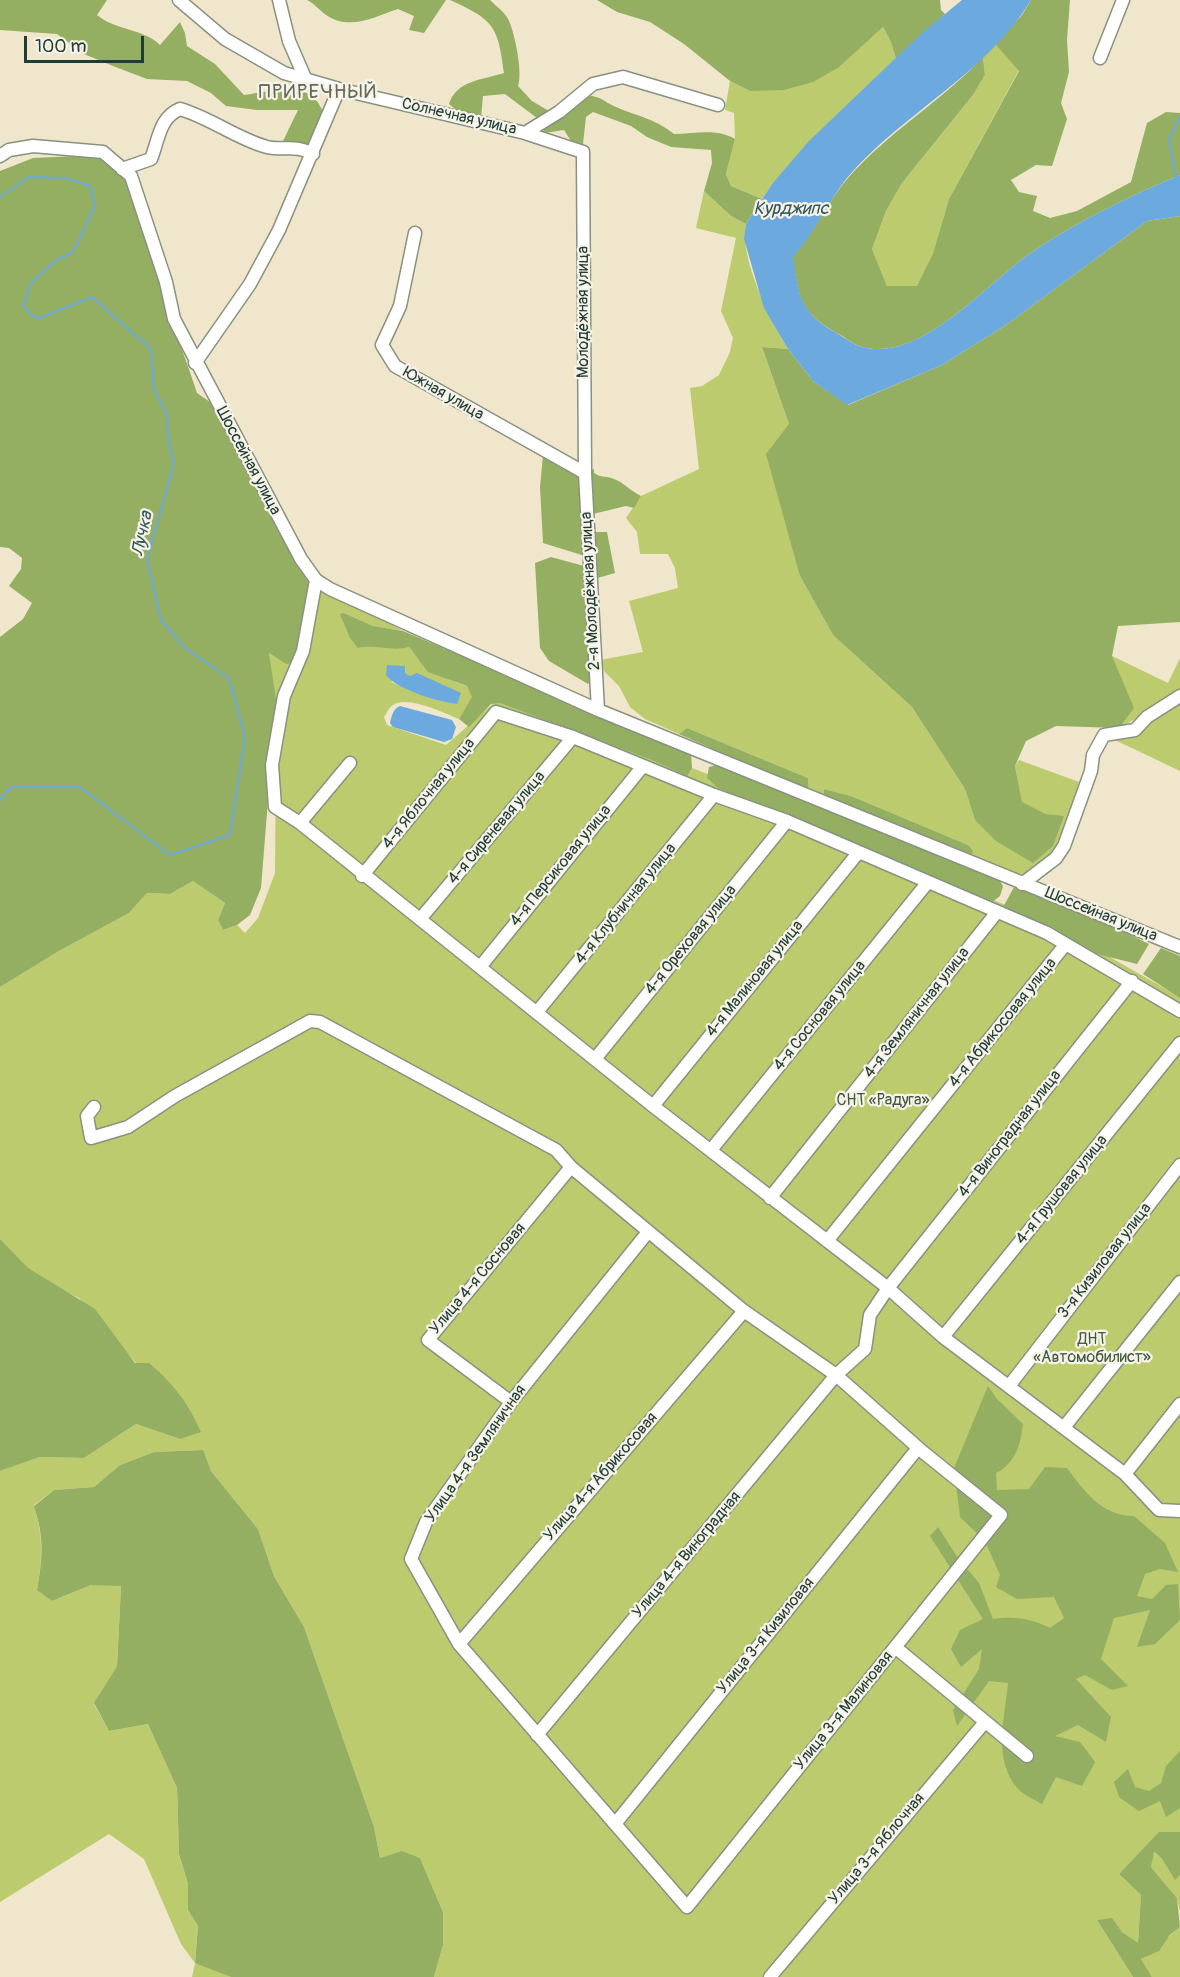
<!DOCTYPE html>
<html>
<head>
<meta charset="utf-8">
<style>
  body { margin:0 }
  #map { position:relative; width:1180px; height:1977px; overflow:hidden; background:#f0e6cc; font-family:Pangolin,sans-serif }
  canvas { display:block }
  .scale { position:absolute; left:24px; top:36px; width:120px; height:27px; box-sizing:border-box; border:3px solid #1f3d34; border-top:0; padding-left:8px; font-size:18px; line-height:21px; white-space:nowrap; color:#1f3d34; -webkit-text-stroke:4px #f7f3e8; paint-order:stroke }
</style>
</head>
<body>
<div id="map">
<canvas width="1180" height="1977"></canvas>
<div class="scale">100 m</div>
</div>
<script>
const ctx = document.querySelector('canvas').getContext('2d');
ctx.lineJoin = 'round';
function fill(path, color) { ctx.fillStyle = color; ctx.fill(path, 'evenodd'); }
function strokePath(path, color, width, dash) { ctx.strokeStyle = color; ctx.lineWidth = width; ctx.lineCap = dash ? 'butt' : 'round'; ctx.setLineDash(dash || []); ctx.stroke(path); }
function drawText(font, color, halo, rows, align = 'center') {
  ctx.font = font + ' Pangolin,sans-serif'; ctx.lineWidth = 4.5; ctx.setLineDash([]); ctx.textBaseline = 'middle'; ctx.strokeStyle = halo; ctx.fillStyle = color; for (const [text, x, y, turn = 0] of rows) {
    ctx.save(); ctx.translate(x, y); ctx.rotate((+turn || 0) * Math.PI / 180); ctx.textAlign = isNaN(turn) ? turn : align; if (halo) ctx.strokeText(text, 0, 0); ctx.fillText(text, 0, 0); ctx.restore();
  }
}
fill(new Path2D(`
  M883,27L891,42L896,59L772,184L762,199L731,186L726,174L735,139L734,113L725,110L730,81L750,91L838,67Z
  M995,44L1019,70L949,199L933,253L917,287L887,286L872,249L886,211L902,183L973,95L985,75L983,57Z
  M704,191L731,216L746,224C739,259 770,318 788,349L762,347L789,424L800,576L833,635L912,707L965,789L975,820L1064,817L1046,814L1022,803L1015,766L1019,760L1079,782C1071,810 1059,876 1019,874C1003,873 986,862 971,856L968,845L851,796L824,789V796L809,791L808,778L687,728L679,734L645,719L630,707L619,686L604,671L600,660L643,652L629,601L678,588L675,568L668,554H640L637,532L626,518L641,496L699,469L690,388L702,386L719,375L730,352L733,338L721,311L736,238L696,228Z
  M320,585L403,631L373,626L344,613C370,643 368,651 409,647C422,666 445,680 467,686L473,697L459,719C444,713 407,695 393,705C389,707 387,713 384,717L387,725L446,745L503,695L723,780L942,879L1050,923L1180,997V1832L1159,1833L1119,1874L1141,1895L1138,1944L1122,1932L1112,1919L1097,1920L1133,1977H434L443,1945V1912L420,1858L402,1852L380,1858L374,1827L304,1627L274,1576L258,1529L211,1471L202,1450L154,1452L120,1465L94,1487L54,1490L34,1505C43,1535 43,1559 37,1589L52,1601L91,1585H121L117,1666L94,1704L109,1731L148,1724L177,1788L179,1854L188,1884V1910L198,1926L195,1962L231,1977H192L195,1963L181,1944L144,1859L109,1834L0,1902V1471L40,1457L84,1458L136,1424L180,1439L136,1363L79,1298L57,1288L27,1268L0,1239V987L59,951L129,913L147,893L170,894L193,881L225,903L218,920L223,930L237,925L245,933L258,918L275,873L276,757L286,725H282ZM405,667V673L456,704L428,697L391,682Z
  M269,653L286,663H294L273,731Z
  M1112,656L1168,683L1180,658V689L1164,703L1119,728Z
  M1180,700V771L1113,739Z
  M1153,1852L1162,1859L1175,1879L1180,1875V1912L1177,1898L1151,1867Z
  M1180,1927V1977H1152L1141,1959C1163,1949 1162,1941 1180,1927Z`), '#bbcb6e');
fill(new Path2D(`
  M0,0H107L97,15C116,31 143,28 160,45L180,22L185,33L187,46L215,64L244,95C277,91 312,77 325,117L310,148L283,141L298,110H257L226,106L211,93L187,81L147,79L113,66L84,54L57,34L0,30Z
  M307,0H446L424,33L409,30L414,16L398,9C374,17 350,31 326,15C319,10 315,4 307,0Z
  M450,0H490C496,6 506,13 509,21C515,34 523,74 518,86L532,101L549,111L537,118L505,94L483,96L481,118L460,113L449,104C457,80 482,80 504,73C498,26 494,20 450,0Z
  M597,0H940L941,10L945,14L896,59L891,42L883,27L839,67L813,82L784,90L750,91L730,81L684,44L650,22L617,12Z
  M1031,0H1070L1067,40L1069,72L1061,103L1067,119L1052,166L1036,165L1011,180L1019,192L1037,196L1033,211L1050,218L1077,211L1131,182L1147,123L1166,112L1180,113V175C1130,196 1080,220 1035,250C989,280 923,363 862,347C855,345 848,340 842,336C799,312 801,303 792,257C815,233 827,202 848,178C888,132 942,101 983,57L985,75L973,95L902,183L886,211L872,249L887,286H917L933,253L949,199L1019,71L995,44L1022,15Z
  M585,95C604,97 602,101 616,107C637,116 656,119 674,134C695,134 716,128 735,139L726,174L731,186L762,199L746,224L731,216L704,191L712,163L711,150L671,147L647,137L631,126L593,112L586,117L583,144H573L564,130L545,133L542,126Z
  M102,155C141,179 148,251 162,292C173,326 186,359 197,393L210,402L282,538L310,580L311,595L294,663L286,664L269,653L276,700L261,888L250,915L237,925L223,930L218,920L225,903L193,881L170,894L147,893L129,913L59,951L0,987V637L23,619L32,603L9,586L21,569L22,558L9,548L0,547V171L33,158Z
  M1180,216V622L1118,626L1112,656L1134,708L1119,728L1056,726L1026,741L1015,766L1022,802L1046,814L1064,816L1053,846L1033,863L996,841L975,820L965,789L912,707L833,635L800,576L766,454L789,424L762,347L788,349L813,381L848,405L942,365L1006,325L1147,221Z
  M543,455L582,475L585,556L543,543L540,487Z
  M594,469V473C601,478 607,476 614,479C623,482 632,492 641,496L634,508L626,506L593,514L590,470Z
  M592,532H607L615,573L594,579Z
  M551,557L584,566L592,679L588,684L549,661L540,648L535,563Z
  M344,613L373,626L403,631L691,753L692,768L687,776L652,760L500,703L491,704L469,727L459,719L472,697L467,686L428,672L409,647C392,652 376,644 358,648L350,638L340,614Z
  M687,728L808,778L809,791L679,734Z
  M717,765L998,878L1003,886L1000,896L990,904L718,788L707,778L709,767Z
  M824,789L851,796L968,845L973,851L971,856L824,796Z
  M1014,887L1111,925L1149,944L1137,964L1093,953L1059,933L1001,911Z
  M1161,948L1180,956V998L1143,974Z
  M0,1239L28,1268L95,1309L135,1363H149C173,1383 188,1403 201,1432L180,1439L136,1424L84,1458L40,1457L0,1471Z
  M988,1386L997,1399L1023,1424C1021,1444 1015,1464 996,1473L997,1490L1029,1489L1045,1467L1067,1468C1084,1491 1102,1516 1134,1516L1165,1543L1178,1572L1160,1569L1145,1574L1137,1596L1152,1599L1166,1585L1178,1584L1180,1620L1155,1644L1137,1647L1150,1610L1114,1618L1101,1659L1128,1686L1112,1690L1085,1675L1076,1679L1111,1717L1106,1742L1078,1725L1055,1736L1080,1742L1095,1762L1082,1786L1056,1777L1042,1804C1035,1800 1024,1795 1018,1789C992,1759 1005,1718 1008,1683L989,1681L957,1726L953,1710L979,1669L982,1649L961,1667L951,1649L960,1630L983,1619L930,1536L938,1527L958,1558L979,1583L993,1619C1014,1616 1030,1618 1050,1628L1064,1618L1054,1597L1017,1599L996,1587L1000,1575L985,1541L960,1517L954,1468Z
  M203,1450L211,1471L258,1529L274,1576L304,1627L374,1827L380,1858L402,1851L420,1858L443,1912V1945L434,1977H231L195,1963L198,1926L188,1910V1884L179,1854L177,1788L148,1724L109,1731L94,1703L117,1666L121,1586L91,1585L52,1601L37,1590C43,1557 44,1537 34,1506L54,1490L94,1487L120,1465L154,1452Z
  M1180,1751V1808L1166,1817L1160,1801L1139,1811L1119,1797L1114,1782L1128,1769L1135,1787L1149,1791L1161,1783L1166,1766Z
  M1159,1832H1180V1875L1175,1880L1162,1859L1154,1852L1151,1867L1177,1898L1180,1927L1170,1935L1159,1951L1141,1959L1152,1977H1133L1097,1920L1112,1918L1122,1932L1138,1943L1141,1895L1119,1874Z`), '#94af61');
fill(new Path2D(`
  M962,0H1031C986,75 902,113 847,178C827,203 815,233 793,257C799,297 800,313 838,334C845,338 854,345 862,347C923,363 989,280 1035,250C1080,220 1130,196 1180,175V216L1147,221L1006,325L942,365L847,405L813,381L788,349L764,308L744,239L746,224L772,184L809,141L923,32Z
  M387,665L405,666V673L410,676L417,673L461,693L457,704C439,702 396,689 386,675Z
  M400,706L452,720L456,727L452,739L444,742L393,727L390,723C392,715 393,709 400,706Z`), '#6ca9de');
strokePath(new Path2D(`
  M1176,177L1169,139L1180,117
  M0,197L29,177L66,178L90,186L95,206L73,252L55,261L31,283L23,306L37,319L92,297L151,349L154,389L167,414L168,438L174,464L147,559L161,620L185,648L229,678L245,737L230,835L170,855L80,787H11L0,800`), '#6ca9de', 2);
const minor = new Path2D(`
  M179,0L225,39L284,73L339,89L525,133L583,152L585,473L598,710
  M279,0L289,41L305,78
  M1100,58L1123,0
  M525,133L559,112L593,84L623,77L718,105
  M0,156L9,150L33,146L103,152L131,176L166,282L174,319L301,559L316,580L330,589L598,710L1180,947
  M122,169L151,159C159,139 159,118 180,109C211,118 237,139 267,147C284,151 296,144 313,154
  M415,233L400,306L382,345L395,366L585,473
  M195,363L250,284L279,230L339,89
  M316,580L303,651L284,696L272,765L275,807L300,823L653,1106L888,1288L943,1337L1125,1474L1159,1510L1180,1511
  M300,823L350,763
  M362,876L496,712L573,737L714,795L787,821L1047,933L1180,1011
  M1022,884L1056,858L1064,846L1091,771L1093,755L1104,735L1135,730L1147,717L1180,696
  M421,918L573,737
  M480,967L643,766
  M537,1012L714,795
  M595,1059L787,821
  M653,1106L858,853
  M94,1107L87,1116L91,1138L128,1127L175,1096L310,1021L320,1022L556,1150L571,1167L744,1311L836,1375L923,1452L1001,1515L687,1907L459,1644L411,1559L426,1522L511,1402L648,1232
  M711,1150L928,882
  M770,1198L997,912
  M827,1241L1065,945
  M943,1337L1180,1043
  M1009,1386L1180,1165
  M511,1402L428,1340L571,1167
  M1065,1426L1180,1282
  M1125,1474L1180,1404
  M459,1644L744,1311
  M895,1647L1027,1756
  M537,1735L836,1375L865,1349L870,1315L888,1288L1132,981
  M615,1824L918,1448
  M770,1977L985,1722`);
strokePath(minor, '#889280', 15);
strokePath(minor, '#fff', 12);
drawText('16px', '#1f3d34', '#f7f3e8', [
  ["Солнечная улица",459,117,13],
  ["Молодёжная улица",584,312,-90],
  ["Южная улица",443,394,30],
  ["Шоссейная улица",248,461,62],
  ["2-я Молодёжная улица",591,591,-93],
  ["4-я Яблочная улица",429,794,-51],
  ["4-я Сиреневая улица",497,828,-50],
  ["4-я Персиковая улица",561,866,-51],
  ["4-я Клубничная улица",626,904,-51],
  ["Шоссейная улица",1101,915,22],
  ["4-я Ореховая улица",691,940,-51],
  ["4-я Малиновая улица",755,979,-51],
  ["4-я Земляничная улица",917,1013,-52],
  ["4-я Сосновая улица",820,1016,-51],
  ["4-я Абрикосовая улица",1003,1023,-51],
  ["4-я Виноградная улица",1010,1134,-52],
  ["4-я Грушовая улица",1062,1190,-51],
  ["3-я Кизиловая улица",1105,1261,-52],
  ["Улица 4-я Сосновая",478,1279,-50],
  ["Улица 4-я Земляничная",476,1454,-55],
  ["Улица 4-я Абрикосовая",601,1477,-49],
  ["Улица 4-я Виноградная",687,1555,-50],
  ["Улица 3-я Кизиловая",766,1636,-51],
  ["Улица 3-я Малиновая",844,1711,-51],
  ["Улица 3-я Яблочная",877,1849,-50]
]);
drawText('16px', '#3e5940', '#f7f3e8', [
  ["СНТ «Радуга»",883,1101],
  ["ДНТ",1092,1340],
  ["«Автомобилист»",1092,1358]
]);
drawText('italic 18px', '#32585e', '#f7f3e8', [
  ["Курджипс",791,209],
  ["Лучка",143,534,-78]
]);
ctx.letterSpacing = '1.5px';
drawText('20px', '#636857', '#f7f3e8', [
  ["ПРИРЕЧНЫЙ",318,93]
]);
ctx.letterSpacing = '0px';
</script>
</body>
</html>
